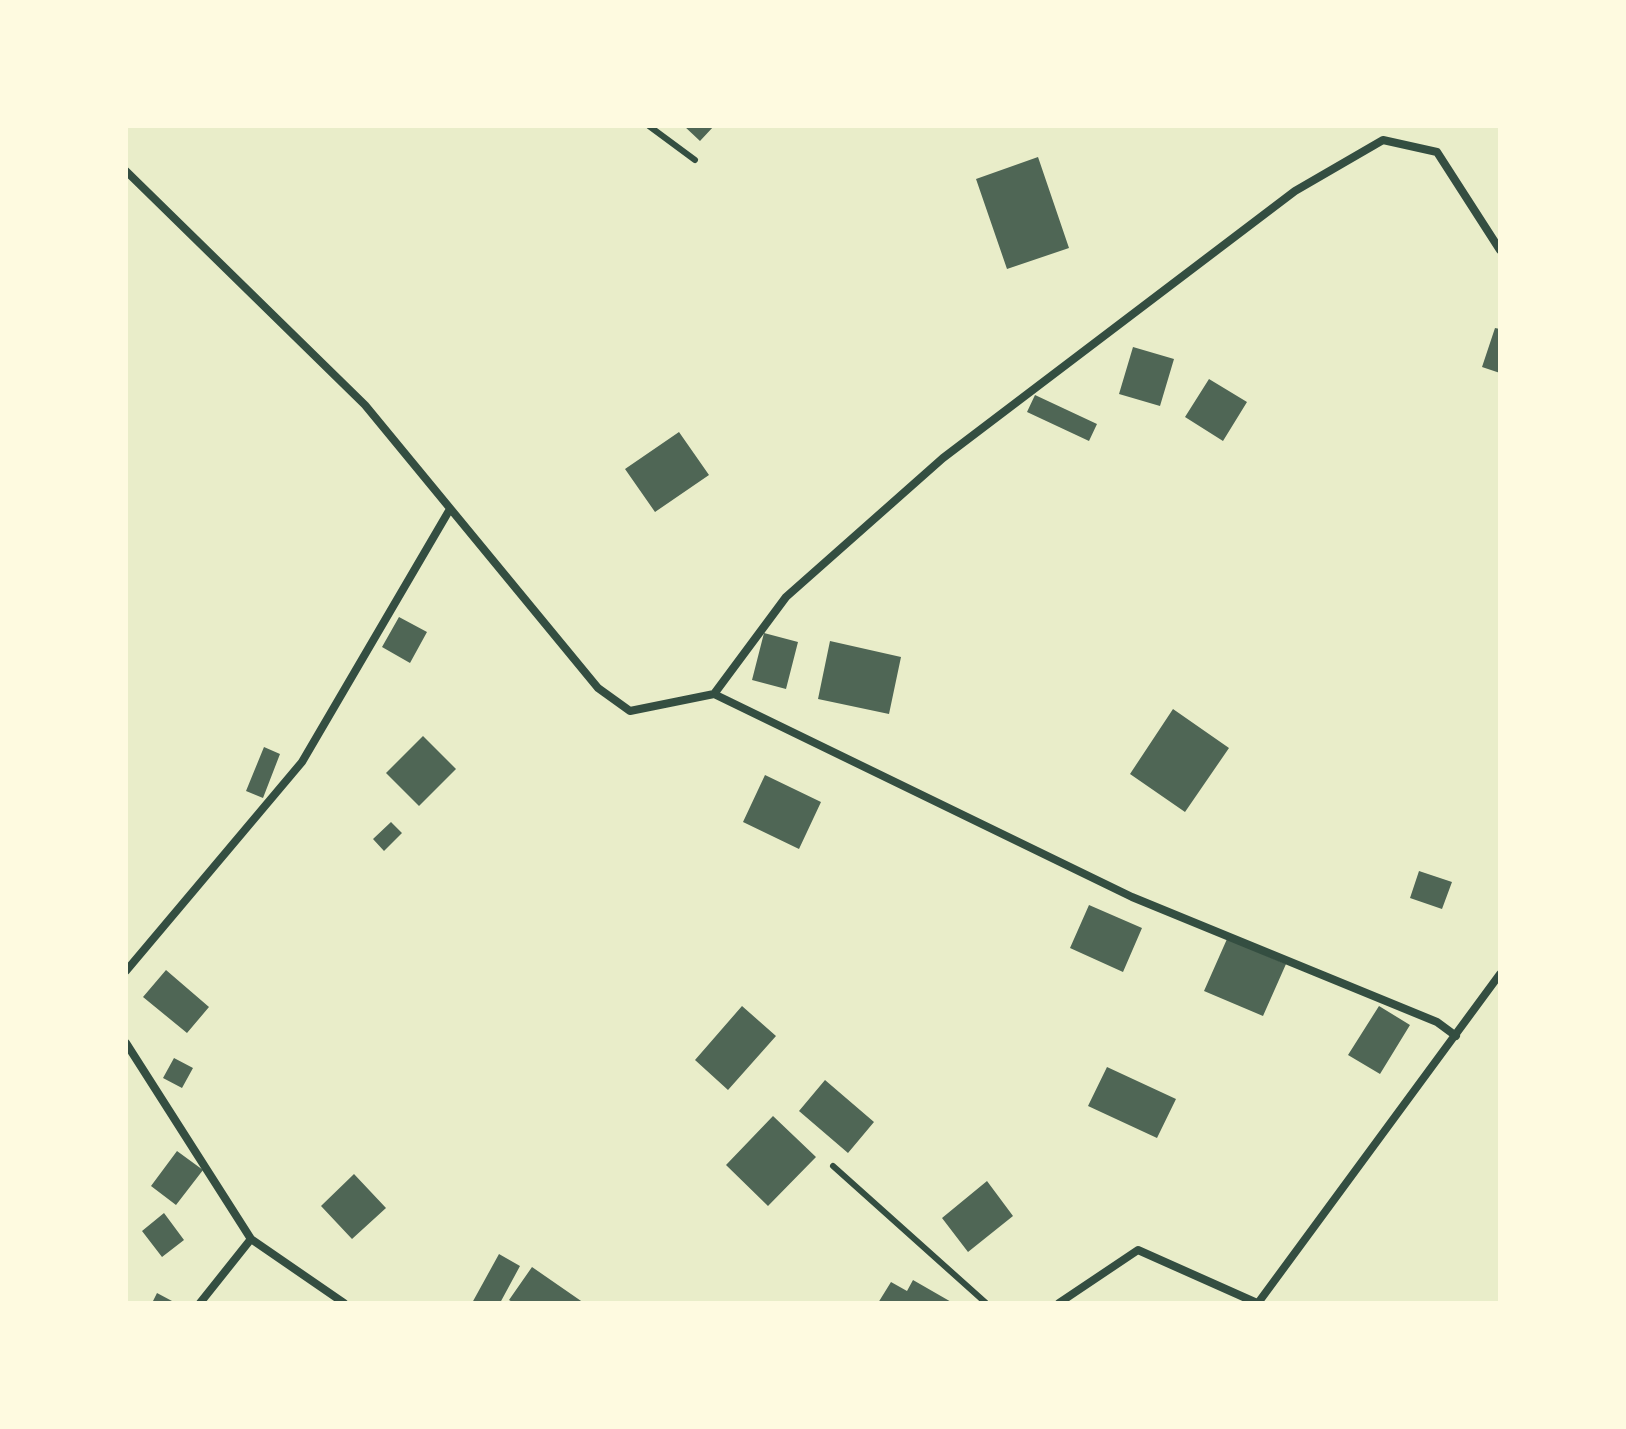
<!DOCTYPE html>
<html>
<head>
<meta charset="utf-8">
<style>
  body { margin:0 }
  #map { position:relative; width:1626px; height:1429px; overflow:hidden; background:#e9edc9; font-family:Montserrat,sans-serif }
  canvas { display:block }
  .frame { position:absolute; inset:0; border:128px solid #fefae0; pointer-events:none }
</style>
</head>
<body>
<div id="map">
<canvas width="1626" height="1429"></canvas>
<div class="frame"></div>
</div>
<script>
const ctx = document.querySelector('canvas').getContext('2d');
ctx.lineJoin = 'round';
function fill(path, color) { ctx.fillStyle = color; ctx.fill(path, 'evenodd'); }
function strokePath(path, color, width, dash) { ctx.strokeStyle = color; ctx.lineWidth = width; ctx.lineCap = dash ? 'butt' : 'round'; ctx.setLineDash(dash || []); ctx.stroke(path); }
fill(new Path2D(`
  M684,126H714L700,141Z
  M1038,157L1069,248L1007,269L976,179Z
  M1495,328L1500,329V373L1482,367Z
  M1133,347L1174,359L1160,406L1119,394Z
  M1209,379L1247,402L1223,441L1185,417Z
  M1035,395L1097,424L1089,441L1027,412Z
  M679,432L709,475L655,512L625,469Z
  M399,617L427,632L410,663L382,647Z
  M764,633L798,642L786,689L752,680Z
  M830,641L901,657L889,714L818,699Z
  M1173,709L1229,748L1185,812L1130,774Z
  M423,736L456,769L419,806L386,773Z
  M264,747L280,754L263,798L246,791Z
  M765,775L821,802L799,849L743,822Z
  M391,822L402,833L384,851L373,839Z
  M1419,871L1452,882L1442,909L1410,898Z
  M1089,905L1142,928L1123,972L1070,948Z
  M1227,939L1286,964L1263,1016L1204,991Z
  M166,970L209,1007L187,1033L143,997Z
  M742,1006L776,1036L728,1090L695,1060Z
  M1379,1006L1410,1025L1380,1074L1348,1055Z
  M174,1058L193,1068L182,1088L163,1078Z
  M1107,1067L1176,1099L1157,1138L1088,1106Z
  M825,1080L874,1122L848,1153L799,1111Z
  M773,1116L816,1157L768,1206L726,1165Z
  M177,1151L203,1170L176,1205L151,1186Z
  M354,1174L386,1208L352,1239L321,1206Z
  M987,1181L1013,1216L968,1252L942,1218Z
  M164,1213L184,1240L162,1257L142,1231Z
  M499,1254L520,1266L500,1303H472Z
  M532,1267L584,1303H514L509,1300Z
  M913,1280L953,1303H878L891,1282L907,1291Z
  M157,1293L172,1301L171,1303H152Z`), '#4f6655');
strokePath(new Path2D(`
  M649,126L695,160
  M833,1166L986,1303`), '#344e41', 6);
strokePath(new Path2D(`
  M126,171L365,405L598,688L630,711L714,694L1132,897L1437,1022L1456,1036
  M714,694L786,597L943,458L1295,191L1383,140L1437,152L1500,250
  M126,971L302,762L450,509
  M126,1043L251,1239L344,1303
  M200,1303L251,1239
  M1059,1303L1138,1250L1257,1303
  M1258,1303L1500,974`), '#344e41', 8);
</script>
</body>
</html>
